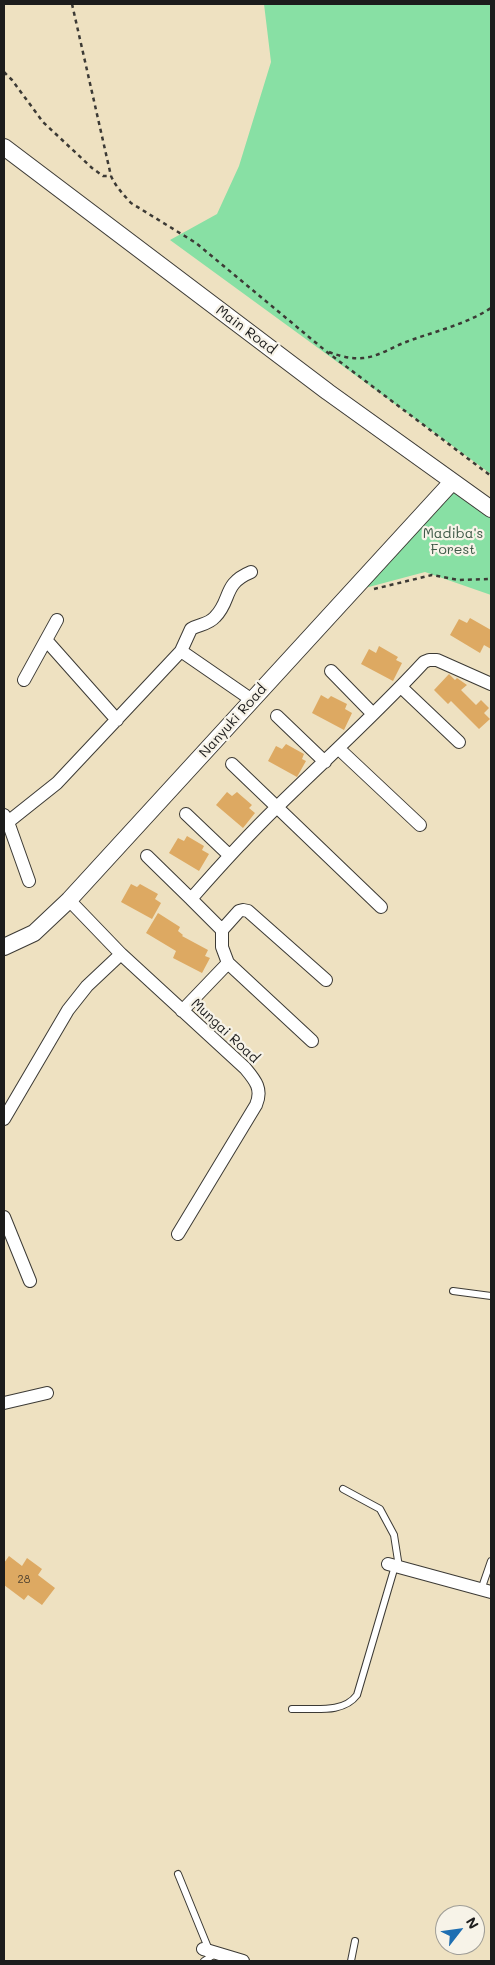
<!DOCTYPE html>
<html>
<head>
<meta charset="utf-8">
<style>
  body { margin:0 }
  #map { position:relative; width:495px; height:1965px; overflow:hidden; background:#eee1c1; font-family:Mali,sans-serif }
  canvas { display:block }
  .frame { position:absolute; inset:0; border:5px solid #1c1c1c; pointer-events:none }
  .north { position:absolute; left:435px; top:1905px; width:50px; height:50px; box-sizing:border-box; background:#f7f3e8; border:1px solid #9f9d96; border-radius:50%; rotate:60deg; font-size:14px; font-weight:700; line-height:20px; text-align:center; color:#1c1c1c }
  .north::after { content:''; display:block; margin:auto; width:18px; height:22px; background:#1f6fb2; clip-path:polygon(50% 0,100% 100%,50% 72%,0 100%) }
</style>
</head>
<body>
<div id="map">
<canvas width="495" height="1965"></canvas>
<div class="frame"></div>
<div class="north">N</div>
</div>
<script>
const ctx = document.querySelector('canvas').getContext('2d');
ctx.lineJoin = 'round';
function fill(path, color) { ctx.fillStyle = color; ctx.fill(path, 'evenodd'); }
function strokePath(path, color, width, dash) { ctx.strokeStyle = color; ctx.lineWidth = width; ctx.lineCap = dash ? 'butt' : 'round'; ctx.setLineDash(dash || []); ctx.stroke(path); }
function drawText(font, color, halo, rows, align = 'center') {
  ctx.font = font + ' Mali,sans-serif'; ctx.lineWidth = 4.5; ctx.setLineDash([]); ctx.textBaseline = 'middle'; ctx.strokeStyle = halo; ctx.fillStyle = color; for (const [text, x, y, turn = 0] of rows) {
    ctx.save(); ctx.translate(x, y); ctx.rotate((+turn || 0) * Math.PI / 180); ctx.textAlign = isNaN(turn) ? turn : align; if (halo) ctx.strokeText(text, 0, 0); ctx.fillText(text, 0, 0); ctx.restore();
  }
}
fill(new Path2D(`
  M264,4H491V474L170,240L217,214L239,166L271,62Z
  M455,492L491,515V595L425,572L365,588L443,496Z`), '#88e0a4');
fill(new Path2D(`
  M470,618L491,630V649L484,645L480,653L450,635L459,619L467,623Z
  M379,646L398,657L396,660L402,663L393,681L361,664L369,649L376,653Z
  M449,674L455,680L457,678L467,685L461,690L476,705L481,700L489,708L484,713L490,719L479,729L451,701L448,704L434,690Z
  M321,695L328,699L331,696L347,704L345,709L352,713L344,730L312,713Z
  M286,744L304,754L302,759L306,761L297,777L268,761L276,746L282,749Z
  M227,792L232,796L237,792L252,805L249,808L255,813L243,828L216,805Z
  M187,836L204,846L202,850L209,854L199,871L169,853L178,838L184,841Z
  M131,884L137,887L140,884L158,894L155,899L161,903L152,919L121,902Z
  M158,913L180,927L178,931L183,935L182,936L208,950L205,956L210,958L202,973L173,958L176,951L146,933Z
  M9,1556L22,1566L27,1558L42,1569L38,1575L55,1588L42,1605L28,1595L24,1600L4,1585V1563Z`), '#dda962');
const service = new Path2D(`
  M453,1291L491,1296
  M343,1489L380,1509L394,1535L399,1567
  M481,1590L491,1561
  M292,1709C314,1708 343,1714 357,1695L395,1566
  M178,1874L209,1950
  M204,1961L215,1954
  M351,1961L355,1941`);
const minor = new Path2D(`
  M46,640L117,720
  M181,651L252,700
  M331,671L373,714
  M24,680L57,620
  M401,687L459,742
  M277,716L325,762
  M339,749L420,825
  M232,764L381,907
  M186,814L229,855
  M4,815L8,822L57,783L181,651L191,629C199,624 208,625 215,617C232,600 222,584 251,572
  M8,822L29,881
  M147,856L191,899
  M69,900L121,954L245,1068C255,1080 263,1089 256,1105L178,1234
  M222,930L239,911L243,910L248,911L326,980
  M228,963L312,1041
  M182,1011L228,963L222,947V930L191,899C219,867 247,836 277,807C326,759 377,713 424,662L429,660H437L491,684
  M4,1119L68,1010L87,986L121,954
  M4,1217L30,1281
  M4,1403L47,1393
  M388,1564L491,1592
  M203,1949L243,1961`);
const tertiary = new Path2D(`
  M4,147L328,392L491,509
  M4,947L34,933L69,900L452,482`);
strokePath(service, '#3c3a35', 8);
strokePath(minor, '#3c3a35', 14);
strokePath(tertiary, '#3c3a35', 18);
strokePath(new Path2D(`
  M72,4L111,176C116,187 123,194 131,203L196,243L327,352L491,476
  M4,72L12,80L43,122L92,168L103,176H111
  M329,352C339,356 351,359 363,358C378,357 392,347 406,342C435,331 465,325 491,308
  M374,589L432,575L459,580L491,579`), '#3c3a35', 2.5, [4, 4]);
strokePath(service, '#fff', 6);
strokePath(minor, '#fff', 12);
strokePath(tertiary, '#fff', 16);
drawText('11px', '#4c3f2e', null, [
  ["28",24,1580]
]);
drawText('14px', '#1c1c1c', '#f7f3e8', [
  ["Main Road",246,330,37],
  ["Nanyuki Road",233,721,-48],
  ["Mungai Road",225,1031,43]
]);
drawText('14px', '#3c5745', '#f7f3e8', [
  ["Madiba's",453,534],
  ["Forest",453,550]
]);
</script>
</body>
</html>
